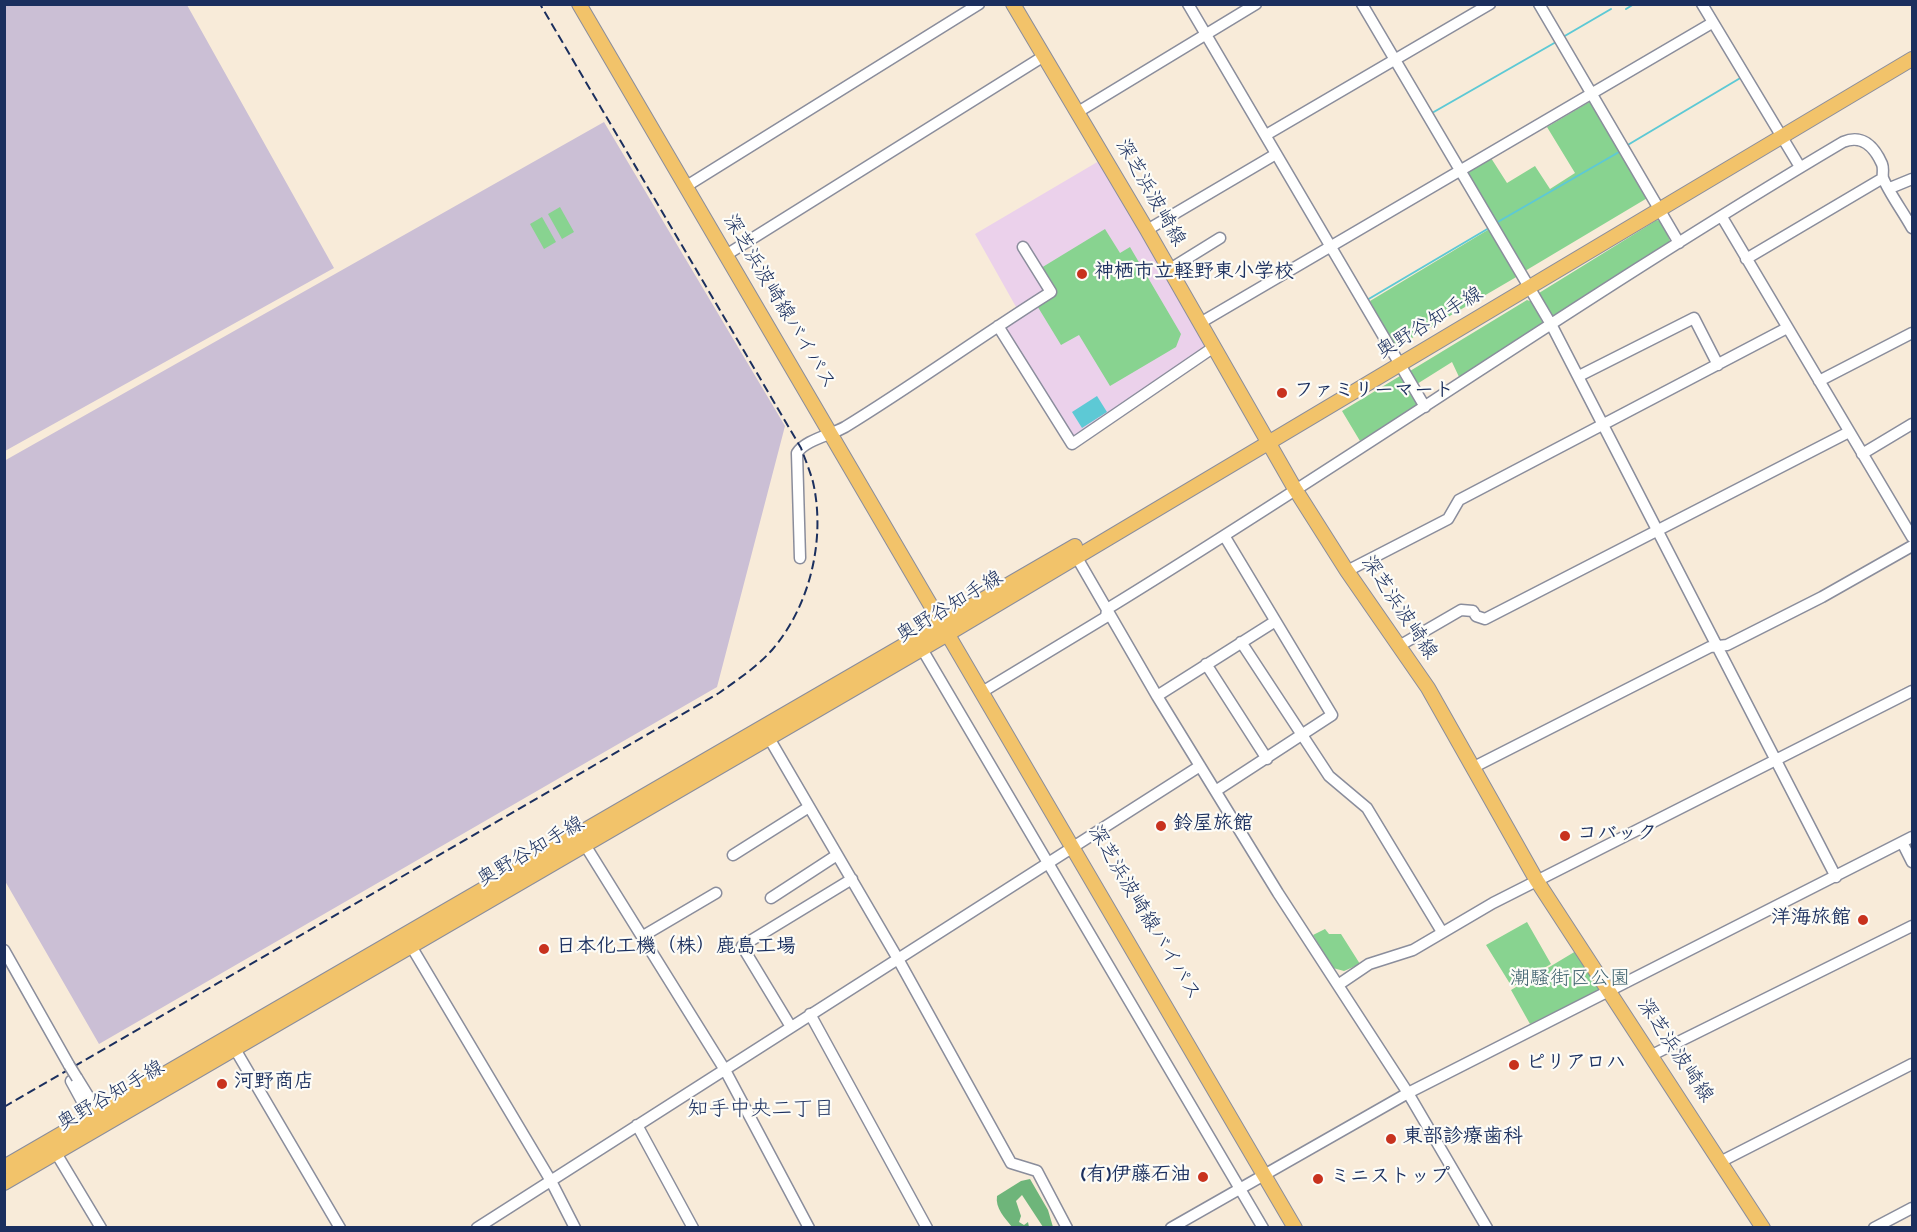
<!DOCTYPE html>
<html>
<head>
<meta charset="utf-8">
<style>
  body { margin:0 }
  #map { position:relative; width:1917px; height:1232px; overflow:hidden; background:#f8ebd9; font-family:Dekko,sans-serif }
  canvas { display:block }
  .frame { position:absolute; inset:0; border:6px solid #1b2f5e; pointer-events:none }
</style>
</head>
<body>
<div id="map">
<canvas width="1917" height="1232"></canvas>
<div class="frame"></div>
</div>
<script>
const ctx = document.querySelector('canvas').getContext('2d');
ctx.lineJoin = 'round';
function fill(path, color) { ctx.fillStyle = color; ctx.fill(path, 'evenodd'); }
function strokePath(path, color, width, dash) { ctx.strokeStyle = color; ctx.lineWidth = width; ctx.lineCap = dash ? 'butt' : 'round'; ctx.setLineDash(dash || []); ctx.stroke(path); }
function drawText(font, color, halo, rows, align = 'center') {
  ctx.font = font + ' Dekko,"Klee One",sans-serif'; ctx.lineWidth = 4.5; ctx.setLineDash([]); ctx.textBaseline = 'middle'; ctx.strokeStyle = halo; ctx.fillStyle = color; for (const [text, x, y, turn = 0] of rows) {
    ctx.save(); ctx.translate(x, y); ctx.rotate((+turn || 0) * Math.PI / 180); ctx.textAlign = isNaN(turn) ? turn : align; if (halo) ctx.strokeText(text, 0, 0); ctx.fillText(text, 0, 0); ctx.restore();
  }
}
fill(new Path2D(`
  M1099,161L1209,347L1074,440L1001,327L1020,314L975,234Z`), '#ebd1eb');
fill(new Path2D(`
  M5,4L187,5L334,268L5,451Z
  M604,122L785,426L717,687L99,1044L5,881L4,461Z`), '#cbbfd5');
fill(new Path2D(`
  M1591,101L1649,197L1525,271L1467,173L1491,158L1507,183L1535,166L1550,189L1575,173L1547,127Z
  M560,207L574,232L562,239L548,214Z
  M542,217L556,242L544,249L530,224Z
  M1657,220L1662,222L1671,243L1552,317L1539,293Z
  M1491,228L1518,276L1395,348L1370,301Z
  M1105,229L1120,253L1130,247L1181,334L1176,347L1110,386L1079,335L1061,345L1036,304L1055,293L1041,268Z
  M1527,300L1532,302L1544,325L1460,379L1452,362L1417,384L1410,371Z
  M1400,376L1418,405L1360,441L1342,411Z
  M1527,922L1551,964L1512,987L1486,945Z
  M1325,929L1329,934H1341L1360,964L1344,971L1333,968L1313,935Z
  M1576,951L1598,983V991L1530,1024L1511,990Z`), '#88d390');
fill(new Path2D(`
  M1030,1179L1048,1210L1053,1227H1043L1022,1195L1016,1201L1021,1216L1019,1222L1024,1225L1028,1222L1029,1227H1012C1005,1218 995,1208 997,1196L1021,1181Z`), '#6eb57a');
fill(new Path2D(`
  M1097,396L1107,412L1082,428L1072,412Z`), '#5dc9d5');
strokePath(new Path2D(`
  M1626,9L1634,4
  M1563,37L1611,9
  M1432,113L1556,42
  M1626,146L1742,77
  M1496,223L1619,152
  M1367,300L1489,228`), '#5dc9d5', 2);
const minor = new Path2D(`
  M1188,4L1425,407
  M1362,4L1552,326L1836,877
  M1539,4L1679,243
  M1702,4L1800,167
  M1078,112L1256,4
  M1266,135L1490,4
  M685,187L979,4
  M1890,188L1912,179
  M1722,217L1912,537
  M1147,230L1276,154
  M726,255L1044,56
  M1746,259L1883,178
  M1170,269L1220,238
  M1200,323L1712,23
  M998,326L1072,444L1214,347
  M1579,376L1694,318L1718,365
  M1819,381L1912,333
  M1862,454L1912,424
  M1076,556L1157,696L1278,893L1408,1093L1487,1228
  M800,558L797,453C805,440 831,435 845,427C915,384 981,336 1051,292L1023,247
  M1347,571L1448,519L1459,500L1787,328
  M1241,642L1329,776L1367,808L1442,932
  M1399,646L1461,610L1473,611L1476,616L1485,619L1849,432
  M922,649L1263,1228
  M1206,664L1267,759
  M987,689L1106,617L1107,609C1355,457 1593,290 1843,142C1862,134 1874,146 1882,164C1884,169 1882,174 1883,178C1889,193 1904,213 1912,228
  M1157,696L1274,622
  M769,738L898,959L1011,1163L1037,1171L1067,1228
  M1472,768L1710,647L1727,645L1822,597L1912,546
  M1217,790L1332,715L1225,537
  M1902,842L1912,862
  M585,845L725,1070L809,1228
  M733,855L809,807
  M771,898L837,855
  M643,936L716,893
  M411,946L551,1181L575,1228
  M4,950L69,1065
  M1338,985L1369,964L1413,950L1493,903L1912,691
  M810,1014L927,1228
  M791,1027L742,946L852,879
  M232,1044L340,1228
  M1652,1055L1912,926
  M77,1078L98,1112L100,1120
  M71,1081L90,1116L101,1126
  M637,1125L693,1228
  M56,1153L101,1228
  M1722,1161L1912,1064
  M477,1228L1200,766
  M1171,1228L1408,1093L1912,837
  M1874,1228L1912,1208`);
const major = new Path2D(`
  M579,4L1295,1228
  M1013,4L1147,230L1295,489L1347,571L1428,688L1537,881L1763,1228
  M4,1167L1075,546
  M4,1183L946,635L1912,59`);
strokePath(minor, '#8a8d9c', 13);
strokePath(major, '#8a8d9c', 16);
strokePath(minor, '#fff', 10);
strokePath(major, '#f2c36a', 14);
strokePath(new Path2D(`
  M4,1107L719,693C737,680 757,667 772,650C810,606 826,539 813,482C810,471 805,459 801,448L540,4`), '#1b2f5e', 2, [9, 4.5]);
const minorBridge = new Path2D(`
  M69,1065L77,1078`);
strokePath(minorBridge, '#8a8d9c', 13, []);
strokePath(minorBridge, '#fff', 10);
for (const [x, y, r, color] of [
  [1082,274,6,"#c8321e"],
  [1282,393,6,"#c8321e"],
  [1161,826,6,"#c8321e"],
  [1565,836,6,"#c8321e"],
  [1863,920,6,"#c8321e"],
  [544,949,6,"#c8321e"],
  [1514,1065,6,"#c8321e"],
  [222,1084,6,"#c8321e"],
  [1391,1139,6,"#c8321e"],
  [1203,1177,6,"#c8321e"],
  [1318,1179,6,"#c8321e"]
]) { const dot = new Path2D(); dot.arc(x, y, r, 0, 2 * Math.PI); ctx.fillStyle = color; ctx.fill(dot); strokePath(dot, '#fdfcf7', 2); }
drawText('20px', '#1b2f5e', '#fdfcf7', [
  ["深芝浜波崎線",1148,194,60],
  ["深芝浜波崎線バイパス",777,303,59],
  ["奥野谷知手線",1431,325,-31],
  ["奥野谷知手線",951,609,-31],
  ["深芝浜波崎線",1397,609,56],
  ["奥野谷知手線",532,854,-30],
  ["深芝浜波崎線バイパス",1142,914,59],
  ["深芝浜波崎線",1673,1052,56],
  ["奥野谷知手線",112,1098,-30]
]);
drawText('bold 20px', '#1b2f5e', '#fdfcf7', [
  ["神栖市立軽野東小学校",1094,274],
  ["ファミリーマート",1294,393],
  ["鈴屋旅館",1173,826],
  ["コバック",1577,836],
  ["洋海旅館",1851,920,"right"],
  ["日本化工機（株）鹿島工場",556,949],
  ["ピリアロハ",1526,1065],
  ["河野商店",234,1084],
  ["東部診療歯科",1403,1139],
  ["(有)伊藤石油",1191,1177,"right"],
  ["ミニストップ",1330,1179]
], 'left');
drawText('20px', '#3c606d', '#fdfcf7', [
  ["潮騒街区公園",1570,981]
]);
drawText('21px', '#1b2f5e', '#fdfcf7', [
  ["知手中央二丁目",761,1112]
]);
</script>
</body>
</html>
